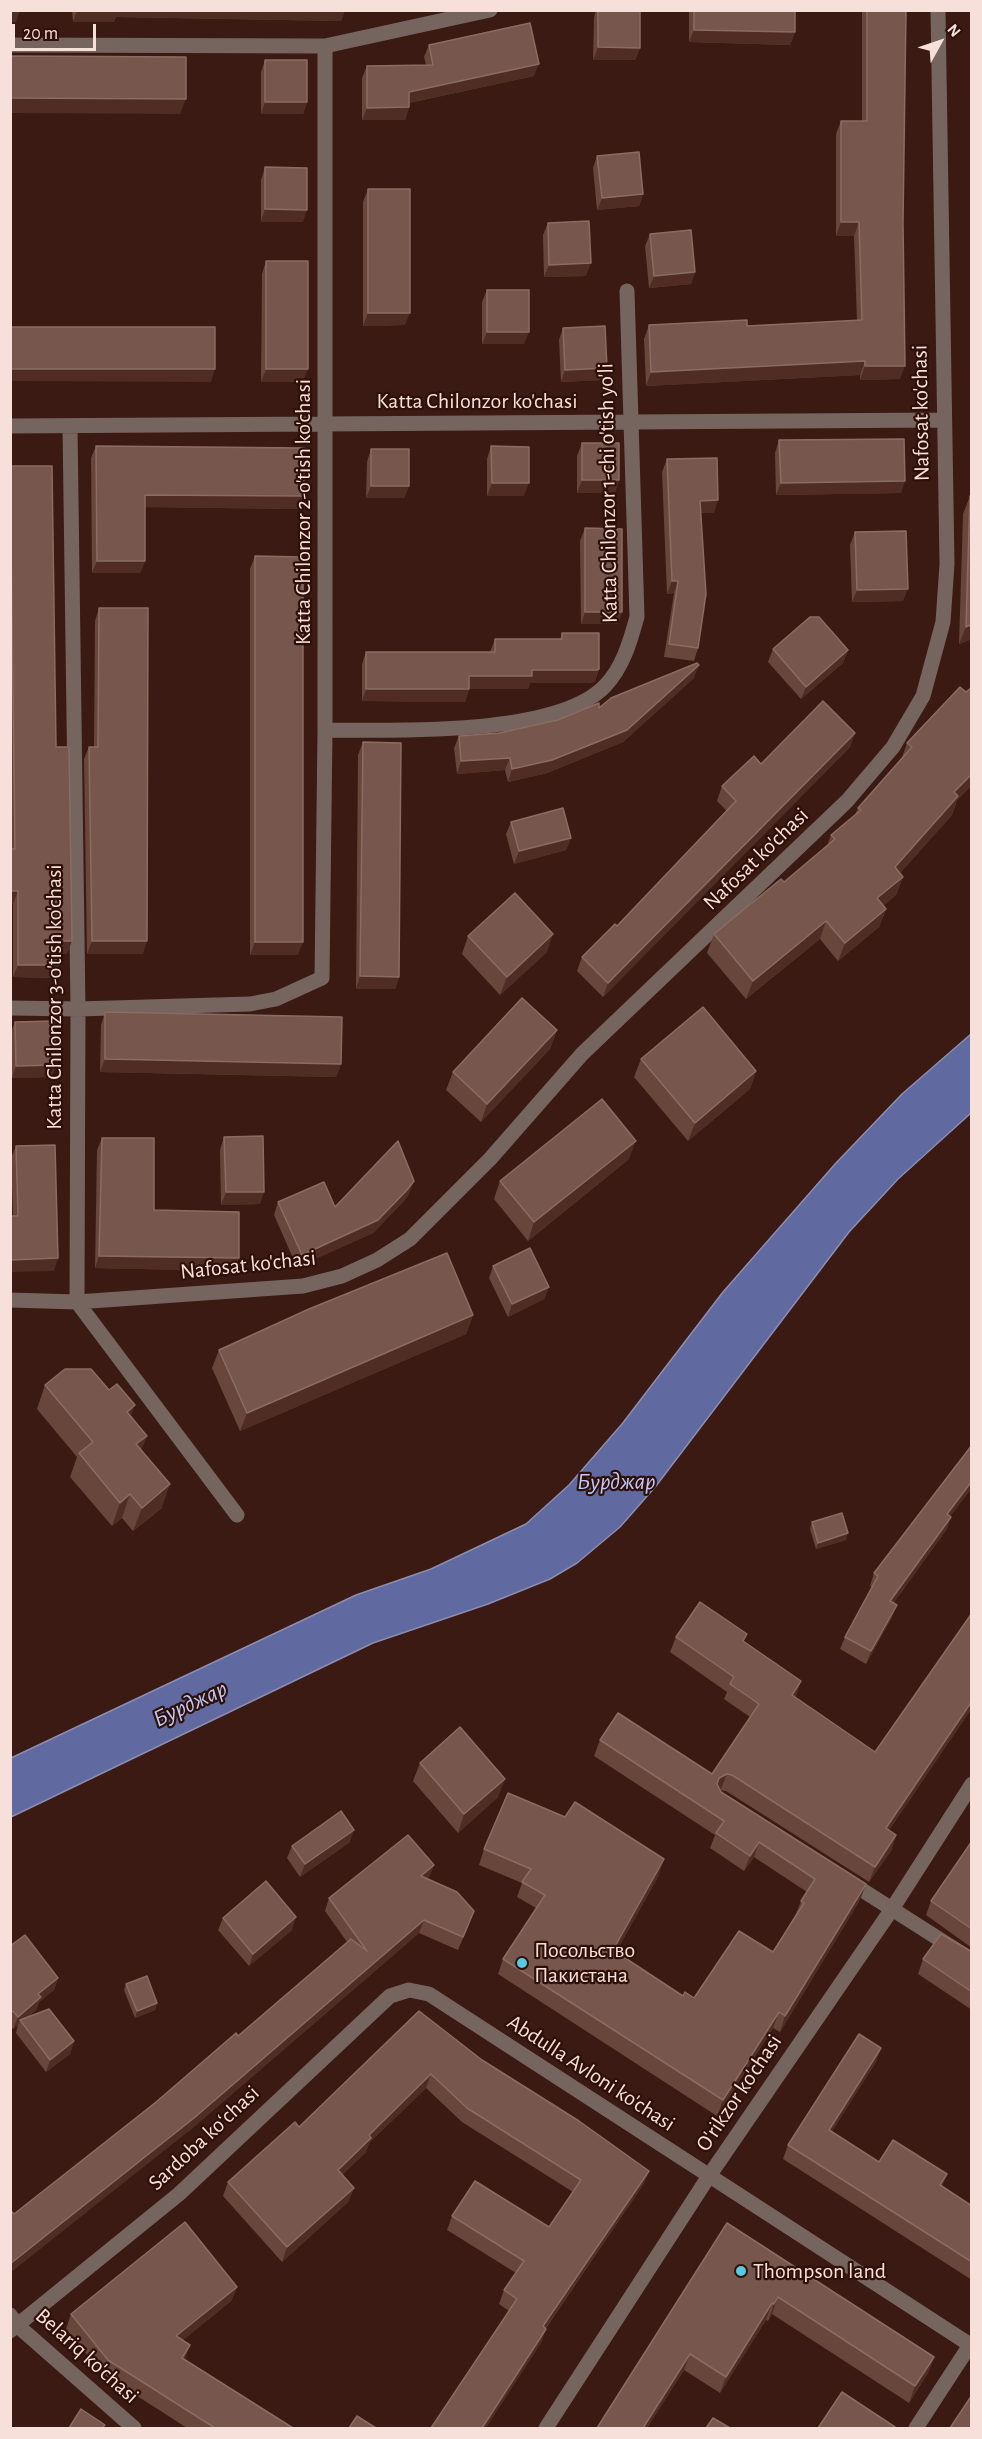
<!DOCTYPE html>
<html>
<head>
<meta charset="utf-8">
<style>
  body { margin:0 }
  #map { position:relative; width:982px; height:2439px; overflow:hidden; background:#3a1a12; font-family:"Alegreya Sans",sans-serif }
  canvas { display:block }
  .frame { position:absolute; inset:0; border:12px solid #f7e0da; pointer-events:none }
  .north { position:absolute; left:910px; top:12px; width:60px; height:60px; -webkit-text-stroke:4px #2f1009; paint-order:stroke; rotate:50deg; font-size:16px; font-weight:700; line-height:24px; text-align:center; color:#f7e0da }
  .north::after { content:''; display:block; margin:auto; width:21px; height:27px; background:#f7e0da; clip-path:polygon(50% 0,100% 100%,50% 72%,0 100%) }
  .scale { position:absolute; left:12px; top:24px; width:84px; height:27px; box-sizing:border-box; border:3px solid #f7e0da; border-top:0; padding-left:8px; font-size:18px; line-height:21px; white-space:nowrap; color:#f7e0da; -webkit-text-stroke:4px #2f1009; paint-order:stroke }
</style>
</head>
<body>
<div id="map">
<canvas width="982" height="2439"></canvas>
<div class="frame"></div>
<div class="north">N</div>
<div class="scale">20 m</div>
</div>
<script>
const ctx = document.querySelector('canvas').getContext('2d');
ctx.lineJoin = 'round';
function fill(path, color) { ctx.fillStyle = color; ctx.fill(path, 'evenodd'); }
function strokePath(path, color, width, dash) { ctx.strokeStyle = color; ctx.lineWidth = width; ctx.lineCap = dash ? 'butt' : 'round'; ctx.setLineDash(dash || []); ctx.stroke(path); }
function drawText(font, color, halo, rows, align = 'center') {
  ctx.font = font + ' "Alegreya Sans",sans-serif'; ctx.lineWidth = 4.5; ctx.setLineDash([]); ctx.textBaseline = 'middle'; ctx.strokeStyle = halo; ctx.fillStyle = color; for (const [text, x, y, turn = 0] of rows) {
    ctx.save(); ctx.translate(x, y); ctx.rotate((+turn || 0) * Math.PI / 180); ctx.textAlign = isNaN(turn) ? turn : align; if (halo) ctx.strokeText(text, 0, 0); ctx.fillText(text, 0, 0); ctx.restore();
  }
}
const water = new Path2D(`
  M971,1034V1113L898,1179L849,1232L656,1486L620,1527L577,1563L550,1579L488,1604L373,1643L11,1817V1758L356,1595L431,1569L526,1524L569,1485L622,1424L723,1292L836,1163L902,1094Z`);
fill(water, '#606aa0');
strokePath(water, '#8d8db1', 1.5);
strokePath(new Path2D(`
  M10,45L325,46L490,10
  M10,426L943,420
  M70,426L78,1009L77,1302L237,1515
  M325,730C393,730 556,737 605,686C623,667 630,642 637,617L627,291
  M10,1008L78,1009L250,1004L276,999L322,978L325,730V46
  M10,1300L77,1302L303,1286L342,1276L377,1260L410,1239L490,1159L582,1054L847,801L893,747L923,696L943,622L947,564L938,10
  M848,1881L972,1960
  M10,2315L18,2326L134,2428
  M10,2331L179,2194L390,1996L409,1990L429,1994L972,2346
  M546,2428L709,2176L892,1909L972,1784
  M916,2428L970,2345`), '#76645f', 15);
fill(new Path2D(`
  M72,10H345L341,21L116,17L114,22H73Z
  M596,10H640V48L635,60H593L594,18Z
  M689,10H795V32L790,45L689,42Z
  M862,10H906L900,379L860,380V375L646,386L644,339L649,325L747,326L857,321L854,236H836V134L841,121H862Z
  M429,45L534,76L409,103V107L405,120H362V78L367,66L426,65L424,57Z
  M265,60L307,102L303,114H261V72Z
  M597,156L643,194L639,206L597,210L593,168Z
  M265,167L303,222H261V180Z
  M368,189L405,325L363,326V202Z
  M548,223L586,276L544,277L543,235Z
  M650,234L695,272L691,284L649,288L645,246Z
  M266,261L303,382H261L262,274Z
  M487,290L524,344H482V302Z
  M563,328L602,380L561,382L559,340Z
  M972,429V639L959,644L963,514L970,496H971Z
  M779,440L901,493L776,495L775,453Z
  M582,443L619,480L615,492L577,493V456Z
  M96,446L299,509L145,507V561L140,573H92L91,458Z
  M491,446L524,496H487V459Z
  M371,449L409,486L404,498H366L367,462Z
  M667,459L714,513H701L698,648L694,661L664,657L674,593L667,594L662,472Z
  M10,466L56,747L67,954H59L55,978L13,977V904H10Z
  M585,528L618,624H581L580,541Z
  M855,532L903,601L852,602L850,545Z
  M255,556L298,955H250V569Z
  M99,608L143,954H87L84,759L89,747H94L95,621Z
  M562,633L599,669L595,681L592,683H530L528,689H469L465,702L362,701V664L366,652H490L495,639H560Z
  M773,649L848,650L843,663L801,699L768,662Z
  M694,678L623,742L547,773L508,782L505,770L457,774L454,748L459,736L499,733L558,720L599,708Z
  M972,687V785L957,800L952,815L900,873L903,877L896,895L883,906L886,909L879,927L838,961L820,939L746,999L707,953L714,934L784,882L827,846L831,835L855,815L858,808L901,760L907,743Z
  M855,733L850,747L603,997L577,971L582,957L617,926L727,811L717,801L722,786L761,764Z
  M363,742L399,977L395,989H356L358,755Z
  M511,822L571,838L566,850L514,864L506,834Z
  M468,936L547,952L500,995L462,954Z
  M105,1012L341,1064L336,1077L100,1072L101,1025Z
  M15,1022L56,1065L51,1077L12,1078L10,1034Z
  M557,1030L550,1049L481,1122L446,1090L453,1072Z
  M641,1059L756,1071L750,1089L688,1141L634,1077Z
  M224,1137L260,1204L221,1205L220,1150Z
  M102,1138L154,1210L234,1271L95,1268L97,1150Z
  M16,1146L54,1271L13,1216L11,1158Z
  M629,1159L528,1241L494,1199L500,1181Z
  M409,1194L403,1202L373,1233L297,1267L274,1215L278,1202L335,1207Z
  M493,1266L549,1287L544,1299L508,1317L489,1278Z
  M473,1315L466,1334L240,1431L212,1368L219,1350Z
  M45,1385L131,1416L147,1436L141,1450L162,1508L133,1531L122,1518L112,1526L70,1477L77,1457L37,1409Z
  M972,1445V1488L950,1516L947,1529L893,1603L892,1617L866,1664L840,1649L845,1637L872,1588L870,1586L874,1573Z
  M812,1522L846,1540L816,1549L810,1529Z
  M972,1613V1708L889,1830L896,1835L891,1851L869,1882L726,1791L720,1790L721,1792L860,1900L780,2032L773,2028L717,2116L498,1974L503,1959L536,1908L517,1897L522,1883L479,1865L484,1849L659,1875L616,1952L683,1996L694,1998L773,1952L796,1914L801,1901L807,1892L754,1857L744,1871L710,1848L715,1835L594,1756L600,1740L712,1774L750,1717L724,1699L727,1692L670,1652L676,1637L744,1642L795,1697L875,1752Z
  M420,1763L498,1797L458,1833L413,1781Z
  M972,1841V1948L926,1915L931,1901Z
  M350,1842L300,1877L287,1858L292,1846Z
  M434,1865L428,1879L469,1924L458,1950L419,1933L189,2131L14,2214L238,2036L347,1942L325,1911L329,1898Z
  M223,1918L292,1930L249,1966L218,1930Z
  M10,1946L58,1978L54,1990L39,2002L36,2010L28,2017L74,2041L70,2054L46,2072L16,2033L18,2025L13,2029L10,2026Z
  M972,1952V2010L918,1974L923,1959Z
  M126,1984L157,2003L155,2010L135,2018L124,1990Z
  M419,2011L482,2060L649,2171L643,2185L546,2328L541,2343L509,2311L499,2304L504,2290L516,2273L447,2230L452,2216L549,2227L573,2192L462,2122L426,2088L369,2143L366,2152L342,2175L354,2188L348,2202L282,2262L223,2196L228,2182L299,2127Z
  M876,2062L832,2131L879,2162L942,2187L972,2206V2280L783,2159L788,2145Z
  M727,2223L934,2357L928,2373L909,2403L772,2314L768,2321L766,2320L720,2393L684,2370L647,2428H597Z
  M237,2287L231,2301L183,2340L185,2360L293,2428H187L103,2374L66,2329L71,2314Z`), '#68463c');
fill(new Path2D(`
  M10,10H20L16,22H10Z
  M77,10H345L341,21L116,17L114,22H73Z
  M694,30L795,32L790,45L689,42Z
  M598,47L640,48L635,60H593Z
  M539,64L534,76L404,104L409,92Z
  M10,98L186,99L180,114L10,113Z
  M265,102H307L303,114H261Z
  M409,107L405,120H362L367,108Z
  M643,194L639,206L597,210L602,198Z
  M265,209L307,210L303,222H261Z
  M841,222H859L854,236H836Z
  M591,263L586,276L544,277L549,265Z
  M695,272L691,284L649,288L654,276Z
  M368,313H410L405,325L363,326Z
  M487,332H529L524,344H482Z
  M865,361L860,375L646,386L651,372Z
  M865,366H905L900,379L860,380Z
  M607,368L602,380L561,382L565,370Z
  M10,369H215L211,382L10,381Z
  M266,369H308L303,382H261Z
  M582,480H619L615,492L577,493Z
  M905,481L901,493L776,495L781,483Z
  M492,483H529L524,496H487Z
  M371,486H409L404,498H366Z
  M145,495L304,496L299,509L140,507Z
  M718,500L714,513H695L700,501Z
  M97,561H145L140,573H92Z
  M672,581H678L674,593L667,594Z
  M908,589L903,601L852,602L857,590Z
  M585,612H622L618,624H581Z
  M972,624V639L959,644L966,627Z
  M848,650L843,663L801,699L806,687Z
  M699,665L694,678L623,742L547,773L508,782L512,769Z
  M599,669L595,681L592,683H530L528,689H469L465,702L362,701L366,689L469,676L532,670Z
  M855,733L850,747L603,997L608,983Z
  M510,758L505,770L457,774L461,761Z
  M972,774V785L957,800L952,815L888,886L895,867L954,792Z
  M571,838L566,850L514,864L519,851Z
  M903,877L896,895L870,917L877,898Z
  M10,891H18L13,904H10Z
  M886,909L879,927L838,961L845,943Z
  M826,921L820,939L746,999L753,981Z
  M553,934L547,952L500,995L507,977Z
  M59,941H72L67,954H55Z
  M92,941H147L143,954H87Z
  M255,942H303L298,955H250Z
  M18,965H59L55,978L13,977Z
  M360,976L399,977L395,989H356Z
  M557,1030L550,1049L481,1122L487,1104Z
  M105,1059L341,1064L336,1077L100,1072Z
  M56,1065L51,1077L12,1078L16,1066Z
  M756,1071L750,1089L688,1141L695,1123Z
  M636,1141L629,1159L528,1241L534,1222Z
  M414,1181L409,1194L403,1202L373,1233L297,1267L302,1255Z
  M226,1192H264L260,1204L221,1205Z
  M99,1256L239,1258L234,1271L95,1268Z
  M58,1258L54,1271L10,1272V1260Z
  M549,1287L544,1299L508,1317L512,1304Z
  M473,1315L466,1334L240,1431L247,1413Z
  M135,1405L126,1428L127,1412Z
  M147,1436L138,1459L136,1444Z
  M972,1481V1488L942,1526L947,1514Z
  M170,1484L162,1508L133,1531L142,1508Z
  M130,1494L122,1518L112,1526L120,1503Z
  M951,1517L947,1529L886,1614L890,1601Z
  M848,1533L846,1540L816,1549L818,1543Z
  M897,1605L892,1617L866,1664L871,1651Z
  M801,1681L796,1697L792,1695Z
  M972,1701V1708L880,1844L886,1828Z
  M727,1774L721,1789L713,1793L719,1778Z
  M505,1779L498,1797L458,1833L464,1814Z
  M354,1830L350,1842L300,1877L305,1864Z
  M896,1835L891,1851L869,1882L875,1867Z
  M759,1842L754,1857L744,1871L750,1856Z
  M664,1859L659,1875L608,1966L613,1950Z
  M434,1865L429,1878L416,1889L421,1876Z
  M866,1884L860,1900L780,2032L785,2016Z
  M296,1917L292,1930L249,1966L253,1954Z
  M424,1920L419,1933L189,2131L10,2273V2264Z
  M58,1978L54,1990L39,2002L36,2010L22,2022L20,2020L18,2025L13,2029L18,2017L38,1994Z
  M157,2003L155,2010L135,2018L137,2011Z
  M779,2012L773,2028L717,2116L723,2100Z
  M74,2041L70,2054L46,2072L50,2060Z
  M881,2048L876,2062L824,2144L829,2130Z
  M431,2074L426,2088L369,2143L366,2152L332,2185L338,2170L369,2135Z
  M649,2171L643,2185L537,2340L543,2326Z
  M947,2174L942,2188L940,2185Z
  M354,2188L348,2202L282,2262L287,2247Z
  M237,2287L231,2301L171,2350L176,2336Z
  M778,2297L772,2314L768,2321L774,2304Z
  M772,2303L766,2320L720,2393L726,2377Z
  M546,2329L541,2343L486,2428H482Z
  M190,2345L185,2360L176,2372L182,2358Z
  M690,2354L684,2370L647,2428H643Z
  M934,2357L928,2373L909,2403L915,2386Z`), '#4f2d24');
const building = new Path2D(`
  M598,10H640V48L598,47Z
  M694,10H795V32L694,30Z
  M867,10H906L903,223L905,366H865V361L651,372L649,325L747,320V326L862,320L859,222H841V121H867Z
  M530,23L539,64L409,92V107L367,108V66L433,65L429,45Z
  M10,56L186,57V99L10,98Z
  M265,60H307V102H265Z
  M639,152L643,194L602,198L597,156Z
  M265,167L307,168V210L265,209Z
  M368,189H410V313H368Z
  M589,221L591,263L549,265L548,223Z
  M691,230L695,272L654,276L650,234Z
  M266,261H308V369H266Z
  M487,290H529V332H487Z
  M605,326L607,368L565,370L563,328Z
  M10,327H215V369H10Z
  M904,439L905,481L781,483L779,440Z
  M582,443H619V480H582Z
  M96,446L304,448V496L145,495V561H97Z
  M491,446L529,447V483H492Z
  M371,449H409V486H371Z
  M717,458L718,500L700,501L706,594L698,648L669,644L678,581H672L667,459Z
  M10,466H52L56,747H69L72,941H59V965H18V891H10V849H15Z
  M970,496H972V624L966,627Z
  M585,528L622,529V612H585Z
  M906,531L908,589L857,590L855,532Z
  M255,556L303,557V942H255Z
  M99,608H148L147,941H92L89,747H98Z
  M810,617H819L848,650L806,687L773,649Z
  M562,633H599V669L597,670H532V676H469V689H366V652H495V639H562Z
  M697,663L699,665L627,730L552,760L512,769L510,758L461,761L459,736L499,733L558,720L599,703V708L611,698Z
  M960,687L966,692L972,687V774L954,792L958,796L895,867L903,877L877,898L886,909L845,943L826,921L753,981L714,934L781,879L784,882L835,839L831,835L861,810L858,808L912,747L907,743Z
  M823,701L855,733L608,983L582,957L615,924L617,926L736,801L722,786L754,756L761,764Z
  M363,742L401,743L399,977L360,976Z
  M563,808L571,838L519,851L511,822Z
  M515,893L553,934L507,977L468,936Z
  M522,998L557,1030L487,1104L453,1072Z
  M703,1007L756,1071L695,1123L641,1059Z
  M105,1012L342,1017L341,1064L105,1059Z
  M54,1021L56,1065L16,1066L15,1022Z
  M602,1099L636,1141L534,1222L500,1181Z
  M263,1136L264,1192H226L224,1137Z
  M102,1138H154V1210L239,1212V1258L99,1256Z
  M398,1141L414,1181L407,1190L378,1220L302,1255L278,1202L324,1182L335,1207Z
  M55,1145L58,1258L10,1260V1216H18L16,1146Z
  M530,1248L549,1287L512,1304L493,1266Z
  M447,1253L473,1315L247,1413L219,1350L309,1309Z
  M65,1369H91L109,1390L117,1384L135,1405L127,1412L147,1436L136,1444L170,1484L142,1508L130,1494L120,1503L79,1453L93,1442L45,1385Z
  M972,1445V1481L947,1514L951,1517L890,1601L897,1605L871,1651L845,1637L878,1576L874,1573Z
  M842,1513L848,1533L818,1543L812,1522Z
  M700,1602L747,1634L743,1641L801,1681L792,1695L875,1752L972,1613V1701L886,1828L896,1835L875,1867L732,1775L727,1774L719,1778L717,1784L721,1792L866,1884L785,2016L779,2012L723,2100L503,1959L545,1895L522,1882L531,1869L484,1849L508,1793L565,1817L575,1802L664,1859L613,1950L683,1996L685,1992L694,1998L739,1931L773,1952L804,1903L801,1901L815,1879L759,1842L750,1856L716,1833L724,1821L600,1740L618,1713L712,1774L759,1704L730,1684L734,1677L676,1637Z
  M460,1727L505,1779L464,1814L420,1763Z
  M341,1811L354,1830L305,1864L292,1846Z
  M408,1835L434,1865L421,1876L457,1892L474,1911L463,1937L424,1920L194,2118L10,2264V2210L14,2214L155,2103L236,2033L238,2036L351,1939L367,1951L329,1898Z
  M972,1841V1929L931,1901Z
  M266,1881L296,1917L253,1954L223,1918Z
  M941,1934L972,1952V1992L923,1959Z
  M25,1935L58,1978L38,1994L41,1997L18,2017L13,2011L10,2013V1946Z
  M147,1976L157,2003L137,2011L126,1984Z
  M49,2009L74,2041L50,2060L20,2020Z
  M419,2011L482,2060L579,2121L649,2171L543,2326L546,2329L482,2428H431L517,2299L504,2290L524,2261L452,2216L475,2181L549,2227L581,2180L467,2108L431,2074L369,2135L371,2138L338,2170L354,2188L287,2247L228,2182L295,2122L299,2127Z
  M859,2034L881,2048L829,2130L879,2162L893,2140L947,2174L940,2185L972,2206V2262L788,2145Z
  M185,2222L237,2287L176,2336L190,2345L182,2358L293,2428H215L108,2360L71,2314Z
  M727,2223L934,2357L915,2386L778,2297L774,2304L772,2303L726,2377L690,2354L643,2428H597Z
  M842,2392L895,2427L894,2428H818Z
  M972,2395V2428H950Z
  M81,2409L105,2425L102,2428H69Z
  M357,2416L376,2428H349Z
  M713,2418L730,2428H706Z`);
fill(building, '#77564d');
strokePath(building, '#8b6c63', 1.5);
for (const [x, y, r, color] of [
  [522,1963,6,"#57c9e2"],
  [741,2271,6,"#57c9e2"]
]) { const dot = new Path2D(); dot.arc(x, y, r, 0, 2 * Math.PI); ctx.fillStyle = color; ctx.fill(dot); strokePath(dot, '#2f1009', 2); }
drawText('22px', '#f7e0da', '#2f1009', [
  ["Katta Chilonzor ko'chasi",477,401],
  ["Nafosat ko'chasi",921,413,-91],
  ["Katta Chilonzor 1-chi o'tish yo'li",608,493,-91],
  ["Katta Chilonzor 2-o'tish ko'chasi",303,512,-90],
  ["Nafosat ko'chasi",756,859,-44],
  ["Katta Chilonzor 3-o'tish ko'chasi",54,997,-90],
  ["Nafosat ko'chasi",248,1265,-6],
  ["Abdulla Avloni ko'chasi",591,2073,33],
  ["O'rikzor ko'chasi",739,2093,-56],
  ["Sardoba koʻchasi",204,2138,-43],
  ["Belariq ko'chasi",87,2356,42]
]);
drawText('22px', '#f7e0da', '#2f1009', [
  ["Посольство",534,1950],
  ["Пакистана",534,1975],
  ["Thompson land",753,2271]
], 'left');
drawText('italic 24px', '#bec9fa', '#2f1009', [
  ["Бурджар",616,1482],
  ["Бурджар",190,1704,-25]
]);
</script>
</body>
</html>
